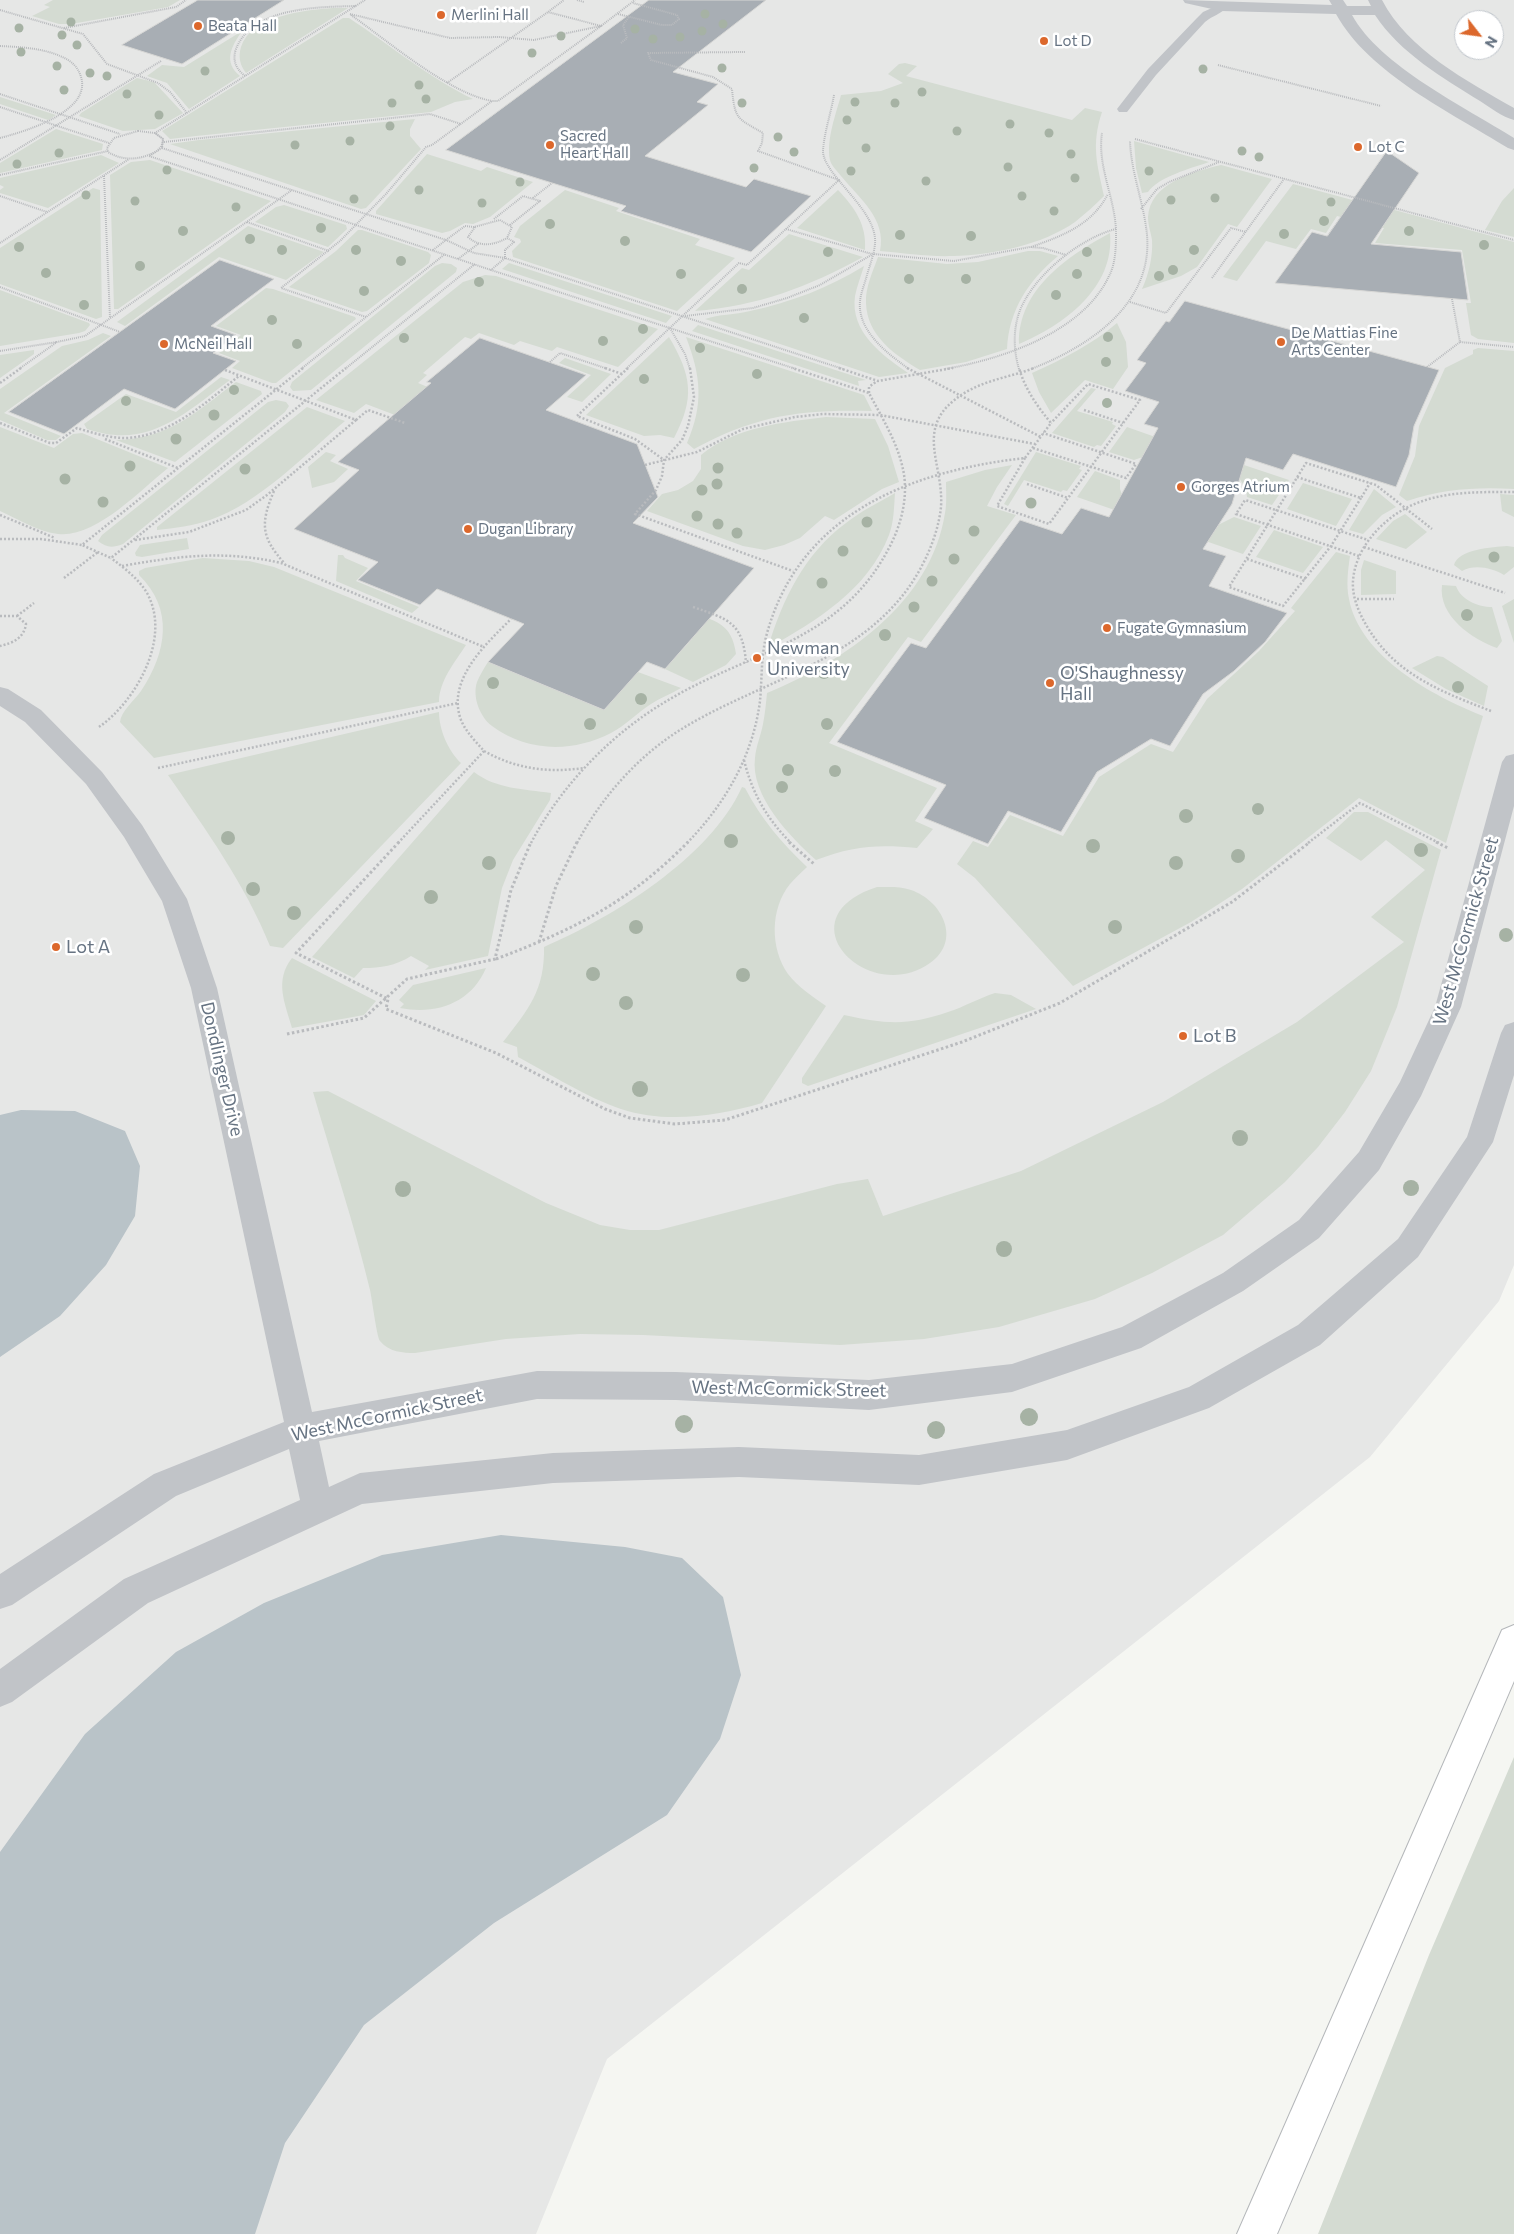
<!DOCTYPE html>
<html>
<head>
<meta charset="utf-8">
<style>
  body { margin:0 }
  #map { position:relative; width:1514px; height:2234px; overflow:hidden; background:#f5f6f2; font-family:Commissioner,sans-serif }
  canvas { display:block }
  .north { position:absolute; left:1454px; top:10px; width:50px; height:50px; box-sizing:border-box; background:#fff; border:1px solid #c2c7cd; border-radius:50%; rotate:120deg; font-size:14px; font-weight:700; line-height:20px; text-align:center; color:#667382 }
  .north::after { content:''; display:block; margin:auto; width:18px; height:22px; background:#dc682c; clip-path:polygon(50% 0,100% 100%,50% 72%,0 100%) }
</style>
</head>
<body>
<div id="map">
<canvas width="1514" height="2234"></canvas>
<div class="north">N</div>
</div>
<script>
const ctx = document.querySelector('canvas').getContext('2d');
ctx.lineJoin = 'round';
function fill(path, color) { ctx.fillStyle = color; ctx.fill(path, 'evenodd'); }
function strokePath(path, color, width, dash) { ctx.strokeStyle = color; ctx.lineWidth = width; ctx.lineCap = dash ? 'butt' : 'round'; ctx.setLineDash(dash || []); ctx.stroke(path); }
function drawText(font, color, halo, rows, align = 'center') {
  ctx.font = font + ' Commissioner,sans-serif'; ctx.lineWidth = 5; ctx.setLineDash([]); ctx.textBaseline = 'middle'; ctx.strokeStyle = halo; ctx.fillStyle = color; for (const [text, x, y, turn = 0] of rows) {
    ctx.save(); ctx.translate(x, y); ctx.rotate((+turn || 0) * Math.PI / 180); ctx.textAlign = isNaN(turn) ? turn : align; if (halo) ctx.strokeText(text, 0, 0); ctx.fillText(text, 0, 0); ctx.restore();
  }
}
fill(new Path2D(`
  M0,0H1514V1265L1499,1301L1370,1457L607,2059L536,2234H0ZM1464,20H1494V50H1464Z`), '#e6e7e6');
fill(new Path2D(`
  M53,0H180L168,7L71,24H59L32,16L50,7L44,5Z
  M333,8H348L246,73C240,65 238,57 241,47C251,16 304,10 333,8Z
  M343,18H349C390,45 429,78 473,99L455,102L431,112L196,136L170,139L162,131Z
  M242,31C231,47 223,62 240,76L189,109L167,83L147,76L162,65L184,67Z
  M905,63L917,66L906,76L1072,120L1085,108L1102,112C1091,145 1097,164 1104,196C1095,205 1085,214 1075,222C1042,245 993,255 953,256C929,257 904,253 880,251C887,219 859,198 841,176C837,171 831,165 830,160C826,140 836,114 841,95L881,91L903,83L888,74L899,64Z
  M137,78L154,82L183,113L155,129L123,131L79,116L81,113Z
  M0,97L56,115L48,120L0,104Z
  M415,119L410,129V136L421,149L366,208L361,209L170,144L199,140Z
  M56,129L103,144L102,150L0,173V163Z
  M1134,141L1209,162C1192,168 1158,177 1148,192L1142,193L1136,168Z
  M427,154L481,171L487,167L533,182L490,217L473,224L465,223L450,231L442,233L376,214V211Z
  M101,155L119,163L48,208L0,193V190L4,187L0,185V178Z
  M150,160L271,201L118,309H114L110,175L131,162Z
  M1221,165L1272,179L1237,227L1228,224L1197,267L1181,276L1142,289C1149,274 1153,256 1152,240C1151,233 1148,225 1148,217C1150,183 1193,172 1221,165Z
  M1293,184L1356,201L1345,218L1337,216L1326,233L1311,229L1296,249L1266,241L1237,281L1223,277Z
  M93,188L100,190L102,317L96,319L0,284V248Z
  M1514,188V237L1485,230L1502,201Z
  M565,190L619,208L616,211L700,239L695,245L735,258L677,311L513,257L512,251L521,242L520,239L514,237L520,226Z
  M838,190C855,208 867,225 865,250L797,228Z
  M284,205L346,225L347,229L328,247L255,222L276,207Z
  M1387,208L1514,242V343L1478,339L1471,335L1466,303H1471L1462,250L1375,243L1384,228L1376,226Z
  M248,226L324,252L286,280L219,257L125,326L117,322Z
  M358,230H362L428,252L431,255L429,263L367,311L362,312L289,287L336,251Z
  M1110,233C1115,288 1064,325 1019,344C1018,289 1068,256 1110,233Z
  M789,234L863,257C808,287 758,306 695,311L742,268L749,270Z
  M1028,251H1040L1058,256C1028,281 1009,310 1007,349L966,362L920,370C895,355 867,336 866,303C865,288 873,271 878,257L947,264L978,262Z
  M442,263L451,264L457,268L456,272L311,390L293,391L290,387L292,382L435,266Z
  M509,263L672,316L666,323L502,269Z
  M864,266C861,276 857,286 855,296C850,332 882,355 908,373L879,377L705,319C719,314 735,315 750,311C792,302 828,288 864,266Z
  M485,275L496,276L658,329L618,367L557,347L552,351L520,341L514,345L479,333L471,339L465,337L423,373L427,375L418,383L435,390L403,418L366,404L354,413L316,400L463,282Z
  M266,288L273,289L355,317L356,319L276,383H272L232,368L240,361L219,353L241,335L216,326Z
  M0,290L89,323L90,325L85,331L79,333L0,346Z
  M1117,323L1126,342L1128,367L1113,389L1085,380L1051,413L1039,392L1032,373C1063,359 1091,345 1117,323Z
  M698,325L866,380L858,381L859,386L692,331Z
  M103,333L111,336L4,413L61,436L56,440H47L0,420V389L62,346L88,340Z
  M669,337C692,376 695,398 674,438L660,435L644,436L586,415Z
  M686,337L864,395L872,411C802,409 756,415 694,449L687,443C704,404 701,376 686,337Z
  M1478,348L1514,351V489C1476,487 1443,489 1407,501L1399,495L1415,456L1419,426L1445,368L1473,354V350Z
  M34,350V354L0,378V355Z
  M565,358L611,374L582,402L567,397L591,375L559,363Z
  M221,377L230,380C184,414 148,450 87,429L84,424L126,394L176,412Z
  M236,382L261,391L262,394L175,462L116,440C169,439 196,412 236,382Z
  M1091,388L1096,389L1077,411L1113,422L1112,424L1116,426L1101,446L1097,445L1094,447L1052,433Z
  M276,400L286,402L289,406L285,412L123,544C112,548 107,548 98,541L102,535L268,402Z
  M307,407L345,421C306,454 258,504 210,520C193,526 175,528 157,530V527Z
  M826,417L875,419L888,446L899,482L882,489L834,520L825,516L800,538L784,545L765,550L743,546L647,511L662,494L678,490L693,481L701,469V455C735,427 784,422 826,417Z
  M0,427L54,448L73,434L82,433L168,468C139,491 96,538 58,534C39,532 18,519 0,511Z
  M1127,427L1178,445L1134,460L1109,452Z
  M326,452L336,455L330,461L348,469L334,482L312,488L308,467Z
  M1036,452L1081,466L1079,469L1082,470L1067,491L1063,490L1061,492L1024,480L1008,506L1004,504Z
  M1238,463L1289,480L1272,505L1247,497L1246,489L1236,473Z
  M1012,465L997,487L987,506L1016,515L921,642L908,637L829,743L937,788L915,821L933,829L917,848C878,844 852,846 816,860C790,837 750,795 755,758C756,746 761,735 763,724C765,714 766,703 767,693C845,661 931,603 945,513C947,503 946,492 946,482L985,470Z
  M1095,471L1120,480V489L1129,515L1077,497Z
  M1303,483L1352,499L1336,526L1287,509Z
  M1374,489L1396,507L1382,515L1363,534L1349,530Z
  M895,493C894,507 894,522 889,535C868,590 816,621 768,648C782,600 805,553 846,523C861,511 878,503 895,493Z
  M1500,494L1514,495V517L1502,511Z
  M1405,514L1427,532L1406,549L1376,539L1393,521Z
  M1234,517L1261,526L1243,554L1194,537Z
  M1274,530L1323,547L1303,573L1256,557Z
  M187,538L189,549L142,557L136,556L135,553L140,545Z
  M1507,546L1514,547V567L1504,575C1492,568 1475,564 1462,571L1454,565C1458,549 1493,547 1507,546Z
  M1336,552L1350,556C1348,570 1346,585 1349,599C1360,657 1433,696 1483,716L1446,843L1359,798L1242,889L1191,922L1073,986L975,878L957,864L973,841L988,847L1010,815L1063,836L1099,777L1151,744L1173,752L1207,699L1259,651L1295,611L1291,608Z
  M338,555H343L345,558L368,568L356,581L419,607L412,613L336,581Z
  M203,558L249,561L274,567L466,645C455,662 439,681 439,702L154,758L120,722C121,711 135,700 141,691C167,652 174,609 139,575V571L145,568Z
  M1364,560L1396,571V594L1361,595V570Z
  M1442,585L1456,586C1461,600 1478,607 1492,607L1502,641L1497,648C1472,639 1438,616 1442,585Z
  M1514,599V643L1502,606Z
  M688,611C714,621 732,622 736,654L726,665L693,682L665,669L692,639Z
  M1437,656L1443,657L1488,686L1484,706L1446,689L1412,668Z
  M488,662L604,710L638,672L681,688C671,694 660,698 651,704C637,713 625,726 611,733C572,753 527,752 492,726C480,717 472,697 477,682C480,675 484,668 488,662Z
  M439,712C439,729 448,751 461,763L283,948L270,946C245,884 206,830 168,775Z
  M474,772C496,789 524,789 551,793L550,800L513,860L502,888L488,956L425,970L429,966L411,956C395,966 381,968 363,968L354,978L312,957Z
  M742,787L745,788C761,819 782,843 807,867C801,873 795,878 790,884C770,909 770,948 788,974C798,987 813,997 826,1006L762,1103C718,1116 666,1124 621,1109C588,1098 550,1074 518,1057L517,1047L503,1042C528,1010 545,990 544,947C613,917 710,858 742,787Z
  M1354,812H1368L1441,850L1397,1007L1371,1071L1345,1112L1318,1147L1285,1182L1223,1235L1152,1273L1095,1299L999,1327L924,1339L840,1345L643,1335L580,1334L506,1339L415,1353C403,1353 389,1352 380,1341C377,1338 372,1299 370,1290C354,1223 332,1158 313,1092L328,1091L546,1203L600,1225L630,1230H659L837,1184L868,1179L883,1216L1021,1171L1163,1102L1297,1022L1404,942L1371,917L1425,870L1386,840L1361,861L1326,838Z
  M877,887C888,887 900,886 911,890C943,901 962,941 930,963C868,1007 781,918 877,887Z
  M292,958L376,1001L364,1015L292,1028C285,1003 274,981 292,958Z
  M486,968C471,1003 437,1015 400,1008L404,1004L399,1000L413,985Z
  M995,993L1011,995L1036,1009L808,1086L802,1083V1078L844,1015C885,1024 908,1026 948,1012C964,1007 979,998 995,993Z
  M1514,1757V2234H1318L1429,1955Z`), '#d4dbd2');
fill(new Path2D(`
  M21,1110L75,1111L125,1131L140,1166L135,1216L106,1265L60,1316L0,1357V1115Z
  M501,1535L625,1547L682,1558L723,1597L741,1675L720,1739L667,1815L494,1923L364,2025L285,2143L255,2234H0V1852L85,1734L176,1652L264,1603L382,1555Z`), '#b9c3c8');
const building = new Path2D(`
  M198,0H284L182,64L122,45Z
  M649,0H766L673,72L718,84L697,102L708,105L645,156L746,187L754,179L811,196L751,252L621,211L626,206L446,150Z
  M1387,151L1419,173L1371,244L1461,252L1468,300L1275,283L1312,232L1327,236Z
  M220,260L274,279L211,326L236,335L213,353L236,361L175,409L124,389L64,434L9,412Z
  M1185,301L1439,370L1414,426L1409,455L1396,487L1293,454L1283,470L1246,458L1232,504L1203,549L1226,556L1209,586L1287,613L1265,642L1234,671L1203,694L1170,746L1151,739L1097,772L1061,832L1008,811L988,844L924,818L946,785L837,742L911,643L926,648L1020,520L1062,534L1081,508L1109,517L1158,428L1144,424L1159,402L1125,391L1146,363L1137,360L1166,321L1169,322Z
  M480,338L586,375L546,410L637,444L658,497L633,523L754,568L665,669L647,662L604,710L488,662L524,624L437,589L420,605L358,580L378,562L294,529L359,470L338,462L431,383L427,382Z`);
fill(building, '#a8aeb4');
strokePath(building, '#d7d7d5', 1);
const highway = new Path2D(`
  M1514,1625V1681L1277,2234H1237L1502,1630Z`);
strokePath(highway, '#b4b7ba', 2);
strokePath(new Path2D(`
  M365,0L155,133L163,139C163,148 156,152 149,156L491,270
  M577,0L584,2
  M0,10L83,34L107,64L158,83L170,92L187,113
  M350,14L450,38L499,37L534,40L601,26L635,0
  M618,14L662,25H672L679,19L677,15L633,3
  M351,15C388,41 448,93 492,101
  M64,28L176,7L186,0
  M621,43L627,38L623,25L629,17
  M0,46C20,47 42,48 60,56C70,60 78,66 81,77C92,112 23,132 0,138
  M1218,65L1381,106
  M245,76C236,69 232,60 236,49C252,7 318,7 356,6
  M447,83L548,12
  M0,94L120,134
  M834,95C831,113 824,133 823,151C823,174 872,206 875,238C876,250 870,264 867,275C865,283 861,292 860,301C857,331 888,354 909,369
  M0,107L109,143
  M138,131L155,133L163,139L162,148C145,159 126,163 108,152L107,148L114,138Z
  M1135,139L1514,240
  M164,142L430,114L461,124
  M162,148L446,240
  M0,160L161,61
  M0,175L108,151
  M104,176L110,318
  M0,196L47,212
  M533,198L552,183
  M1141,209L1157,189L1169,182L1219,162
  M494,219L523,196L540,201L510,225
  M500,220L512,227L507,238L514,242L505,250V258L474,253L446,240L465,226L474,227Z
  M247,222L329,251
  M475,227L468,237C480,248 494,245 507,238
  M786,229L872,254
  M0,243L129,159
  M1031,247C1062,236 1092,225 1108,194
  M433,250L446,240
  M458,259L478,244
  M1212,278L1284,179
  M0,287L120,332
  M1452,299L1460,342L1514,347
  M1130,302L1166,313L1231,228L1246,232
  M685,316L753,308L787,298L820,285L873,254L954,261L1030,247L1043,248L1066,255
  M366,317L281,288L340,241L386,194L426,147L432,145L492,101H498L601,26L548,12L564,0
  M670,328L685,354L690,369
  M0,351L57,342
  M550,362L560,353L608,369
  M1427,367L1460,342
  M19,369L57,342L85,336L292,190
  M301,369L445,254
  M345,369L475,264
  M626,369L739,263L747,265L839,180L758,151L762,143L763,133C737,118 735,120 732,89L713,77L651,60L648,53L745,52
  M796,369L491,270L505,258L843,369
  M945,369C1003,359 1083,332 1109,276C1116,263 1116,245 1116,231C1115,198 1097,166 1102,133
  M1019,369C1014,352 1013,334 1018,316C1029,279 1079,238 1116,229
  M1031,369C1088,347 1153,305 1147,235C1144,203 1131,173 1130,141`), '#b9bbbe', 2, [1, 1]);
strokePath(new Path2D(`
  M303,368L82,545L111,558L346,368
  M605,368L622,374
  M628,368L577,416L635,439L664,460
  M690,368L694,397L688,426L682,440L664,460L662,476L656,490L635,514L793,571
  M839,368L878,381L953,368
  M907,368L1041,437
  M0,383L21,368
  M869,393V387L877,381
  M1084,410L1123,423
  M356,420L368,410L405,423
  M0,423L50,443H56L77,428C93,433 109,438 126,438C171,436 206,402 239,376
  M105,439L178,468
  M1033,448L1126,478L1136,464L1043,433
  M1025,458L997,506L1049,524L1140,400L1088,384L1051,423
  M645,465L697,452L743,429L795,417L823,414L880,415L1035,444
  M1297,477L1361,498L1370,483
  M1027,484L1068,498
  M274,491C260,524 261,537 285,564
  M1361,498L1331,546L1283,606L1229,587L1306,463L1376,485L1432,529
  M0,515L55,538
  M0,539H41L82,545
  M135,540L189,532L246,510L267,495L356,420L225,370
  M1364,547L1505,593
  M1359,556L1236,514L1245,500L1368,540
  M1247,559L1306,579
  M122,566C178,556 225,550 281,563L484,647
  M64,578L98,552
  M1357,599H1394
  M693,607C728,619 743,622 746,663
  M0,616H17L26,624C24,638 13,643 0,646
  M17,616L34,603
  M1491,711C1455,697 1417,683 1389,655C1372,638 1351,606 1353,581C1355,549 1381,520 1410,506C1442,491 1479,492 1514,492
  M99,727C136,701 172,638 147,593C138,578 124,568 111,558
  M484,751C516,769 548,773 584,768
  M744,760C752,793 767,819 791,843
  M158,768L458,703
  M398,843L484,751C476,742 466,732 461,720C446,680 486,644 511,619
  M531,843C560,787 610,735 665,702C750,650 843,643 892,542C903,519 909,491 902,465C896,440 881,416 869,393L792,368
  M577,843C601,798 637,757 680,730C757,682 854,664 909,587C925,564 938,535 941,507C944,462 912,426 963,394C984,380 1011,377 1034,368
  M687,843C725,804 753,756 760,701C762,680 761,657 766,637C798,514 910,471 1025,458L1051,423C1037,406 1025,389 1019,368
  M1308,843L1360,803L1439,843`), '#b9bbbe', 2.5, [2, 2]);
strokePath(new Path2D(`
  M399,842L296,953L388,999L386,1009L496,1053L605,1109L630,1118L675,1124L725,1120L962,1042L1060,1003L1232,902L1310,842
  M789,842L814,864
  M1436,842L1448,848
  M539,942L556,886L577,842
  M496,959C575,929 628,903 688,842
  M287,1034L364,1018L407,979L495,959L511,890L531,842`), '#b9bbbe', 3, [2.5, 2.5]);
fill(new Path2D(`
  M1221,4L1225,5L1227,7C1221,14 1212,16 1205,22L1156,75L1127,112H1119L1117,109L1148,69L1197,18L1203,12Z`), '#c1c4c8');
fill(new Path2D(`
  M1183,0L1332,5L1329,0H1343L1347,6H1371L1368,0H1382C1408,50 1467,81 1514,108V120C1502,117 1491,108 1480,101C1443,78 1400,53 1375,15H1352C1380,66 1465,107 1514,138V150L1508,148C1452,113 1369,74 1336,14L1221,11L1185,3Z
  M0,687L8,689L41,710L102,772L142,825L187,899L217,988L312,1412L537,1371L676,1372L869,1380L1012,1364L1122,1327L1223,1273L1299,1220L1359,1152L1400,1082L1435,1007L1502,762L1506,756L1514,754V806L1461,1007L1421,1096L1379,1170L1319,1238L1243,1291L1141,1348L1012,1392L869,1410L676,1400L537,1399L319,1441L329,1487L360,1473L553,1453L739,1447L919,1455L1067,1430L1189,1387L1298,1325L1398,1239L1467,1137L1501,1033L1505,1025L1514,1022V1075L1493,1142L1418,1257L1320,1345L1209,1408L1067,1460L919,1485L739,1477L553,1483L362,1504L148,1603L12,1702L0,1707V1669L124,1579L300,1500L289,1449L176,1496L12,1605L0,1609V1574L154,1474L284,1422L191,988L162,901L124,837L86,784L25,722L0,706Z`), '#c1c4c8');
fill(highway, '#fff');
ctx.fillStyle = '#a6b2a4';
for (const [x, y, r] of [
  [705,14,4.5],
  [71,22,4.5],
  [723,24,4.5],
  [19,28,4.5],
  [635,29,4.5],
  [702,31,4.5],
  [62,35,4.5],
  [561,36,4.5],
  [680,37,4.5],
  [653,39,4.5],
  [77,45,4.5],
  [21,52,4.5],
  [532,53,4.5],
  [57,66,4.5],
  [722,68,4.5],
  [1203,69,4.5],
  [205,71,4.5],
  [90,73,4.5],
  [107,76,4.5],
  [419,85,4.5],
  [64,90,4.5],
  [922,92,4.5],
  [127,94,4.5],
  [426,99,4.5],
  [855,102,4.5],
  [392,103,4.5],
  [742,103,4.5],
  [895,103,4.5],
  [159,115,4.5],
  [847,120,4.5],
  [1010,124,4.5],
  [390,126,4.5],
  [957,131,4.5],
  [1049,133,4.5],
  [778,137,4.5],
  [350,141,4.5],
  [295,145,4.5],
  [866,148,4.5],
  [1242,151,4.5],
  [794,152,4.5],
  [59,153,4.5],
  [1071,154,4.5],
  [1259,157,4.5],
  [17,164,4.5],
  [1008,167,4.5],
  [754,168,4.5],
  [167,170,4.5],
  [851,171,4.5],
  [1149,171,4.5],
  [1075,178,4.5],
  [926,181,4.5],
  [520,182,4.5],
  [419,190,4.5],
  [86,195,4.5],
  [1022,196,4.5],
  [1215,198,4.5],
  [354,199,4.5],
  [1171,200,4.5],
  [135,201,4.5],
  [1331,202,4.5],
  [482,203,4.5],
  [236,207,4.5],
  [1054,211,4.5],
  [1324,221,5],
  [550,224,5],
  [321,228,5],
  [183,231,5],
  [1409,231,5],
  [1284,234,5],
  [900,235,5],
  [971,236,5],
  [250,239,5],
  [625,241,5],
  [1484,245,5],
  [19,247,5],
  [282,250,5],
  [356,250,5],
  [1194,250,5],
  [828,252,5],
  [1087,252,5],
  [401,261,5],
  [140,266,5],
  [1173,270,5],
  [46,273,5],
  [681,274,5],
  [1077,274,5],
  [1159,276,5],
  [909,279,5],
  [966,279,5],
  [479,282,5],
  [742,289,5],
  [364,291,5],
  [1056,295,5],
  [84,305,5],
  [804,318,5],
  [272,320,5],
  [643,329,5],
  [1108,337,5],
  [404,338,5],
  [603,341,5],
  [297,344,5],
  [700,348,5],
  [1106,362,5],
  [757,374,5],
  [644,379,5],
  [234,390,5],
  [126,401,5],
  [1107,403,5],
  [214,415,5.5],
  [176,439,5.5],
  [130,466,5.5],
  [718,468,5.5],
  [245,469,5.5],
  [65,479,5.5],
  [717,484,5.5],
  [702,490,5.5],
  [103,502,5.5],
  [1031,503,5.5],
  [697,516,5.5],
  [867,522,5.5],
  [718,524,5.5],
  [974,531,5.5],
  [737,533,5.5],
  [843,551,5.5],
  [1494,557,5.5],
  [954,559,5.5],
  [932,581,5.5],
  [822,583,5.5],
  [914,607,5.5],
  [1467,615,6],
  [885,635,6],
  [824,673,6],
  [493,683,6],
  [1458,687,6],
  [641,699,6],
  [590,724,6],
  [827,724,6],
  [788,770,6],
  [835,771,6],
  [782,787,6],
  [1258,809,6],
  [1186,816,7],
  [228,838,7],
  [731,841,7],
  [1093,846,7],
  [1421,850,7],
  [1238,856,7],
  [489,863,7],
  [1176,863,7],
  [253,889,7],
  [431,897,7],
  [294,913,7],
  [636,927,7],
  [1115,927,7],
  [1506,935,7],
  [593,974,7],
  [743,975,7],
  [626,1003,7],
  [640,1089,8],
  [1240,1138,8],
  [1411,1188,8],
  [403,1189,8],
  [1004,1249,8],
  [1029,1417,9],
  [684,1424,9],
  [936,1430,9]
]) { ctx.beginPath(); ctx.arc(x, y, r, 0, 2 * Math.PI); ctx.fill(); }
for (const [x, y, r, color] of [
  [441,15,5,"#dc682c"],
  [198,26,5,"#dc682c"],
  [1044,41,5,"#dc682c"],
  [550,145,5,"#dc682c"],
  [1358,147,5,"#dc682c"],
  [1281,342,5,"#dc682c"],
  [164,344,5,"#dc682c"],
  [1181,487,5,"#dc682c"],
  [468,529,5,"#dc682c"],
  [1107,628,5,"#dc682c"],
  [757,658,5,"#dc682c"],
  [1050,683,5,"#dc682c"],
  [56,947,5,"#dc682c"],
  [1183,1036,5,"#dc682c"]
]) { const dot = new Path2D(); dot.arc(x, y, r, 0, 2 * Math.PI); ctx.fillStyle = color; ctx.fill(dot); strokePath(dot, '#fff', 2); }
drawText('15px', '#667382', '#fff', [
  ["Merlini Hall",451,15],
  ["Beata Hall",208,26],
  ["Lot D",1054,41],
  ["Sacred",560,136],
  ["Heart Hall",560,153],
  ["Lot C",1368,147],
  ["De Mattias Fine",1291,333],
  ["Arts Center",1291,350],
  ["McNeil Hall",174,344],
  ["Gorges Atrium",1191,487],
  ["Dugan Library",478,529],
  ["Fugate Gymnasium",1117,628]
], 'left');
drawText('18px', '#667382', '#fff', [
  ["Newman",767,648],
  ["University",767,669],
  ["O'Shaughnessy",1060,673],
  ["Hall",1060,694],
  ["Lot A",66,947],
  ["Lot B",1193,1036]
], 'left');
drawText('18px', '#667382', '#fff', [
  ["West McCormick Street",1466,931,-74],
  ["Dondlinger Drive",222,1069,77],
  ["West McCormick Street",789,1389,1],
  ["West McCormick Street",387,1415,-12]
]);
</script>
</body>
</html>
